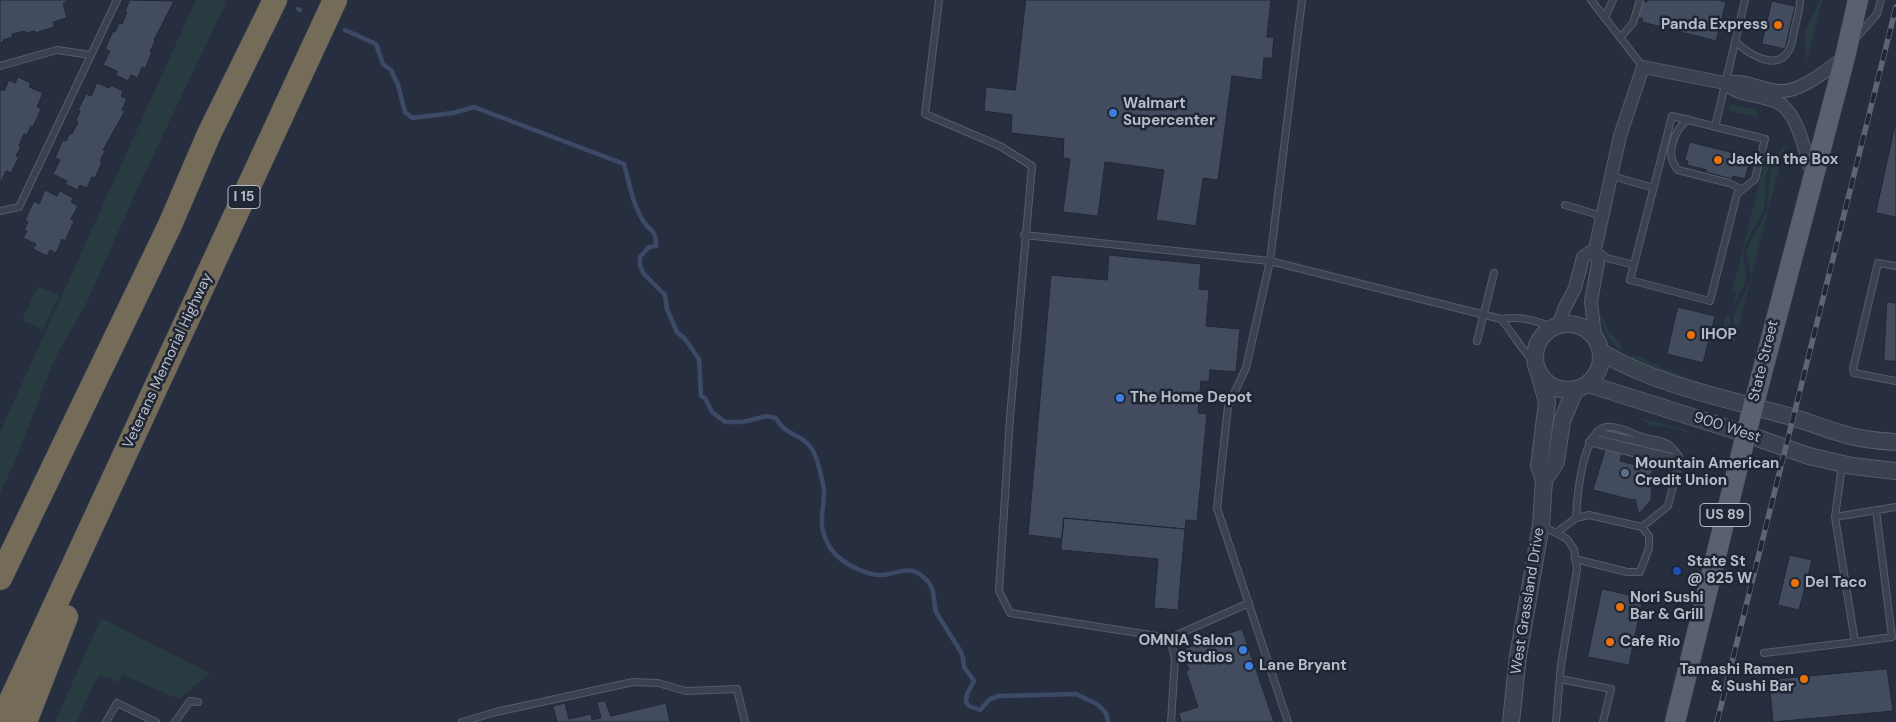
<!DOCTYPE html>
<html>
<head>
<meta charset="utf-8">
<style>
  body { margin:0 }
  canvas { display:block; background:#262e3f }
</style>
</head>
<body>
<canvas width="1896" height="722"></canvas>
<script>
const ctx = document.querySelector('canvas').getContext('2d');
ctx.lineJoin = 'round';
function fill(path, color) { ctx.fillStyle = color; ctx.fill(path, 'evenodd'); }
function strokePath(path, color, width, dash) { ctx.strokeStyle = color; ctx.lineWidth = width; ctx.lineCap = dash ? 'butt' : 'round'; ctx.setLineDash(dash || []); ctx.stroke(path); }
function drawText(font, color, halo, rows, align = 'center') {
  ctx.font = font + ' "DM Sans",sans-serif'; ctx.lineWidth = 5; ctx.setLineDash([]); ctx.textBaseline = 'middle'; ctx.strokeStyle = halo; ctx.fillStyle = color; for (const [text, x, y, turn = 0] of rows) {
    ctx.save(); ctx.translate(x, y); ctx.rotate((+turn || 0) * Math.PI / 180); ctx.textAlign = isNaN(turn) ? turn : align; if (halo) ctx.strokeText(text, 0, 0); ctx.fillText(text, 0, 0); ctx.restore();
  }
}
fill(new Path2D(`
  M196,0H221L226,3L139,185L86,304L55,358L15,461L0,493V432Z
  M1820,0H1822L1806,63L1805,30Z
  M1733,104L1740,107L1755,108L1757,111V117L1728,111L1729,105Z
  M1786,141L1733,348L1734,315L1749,283L1751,275L1746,253L1750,242L1767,212L1771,168Z
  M1765,160L1771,162L1766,176L1764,211L1749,236L1743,251L1746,280L1732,310L1736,292L1732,291Z
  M38,286L59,296L43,330L22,320Z
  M1598,313L1602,316L1607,328L1621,345L1620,351L1607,336Z
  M1726,315L1730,317L1729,342C1721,334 1723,326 1726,315Z
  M1633,355L1639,356L1662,368L1693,379L1669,373L1630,357Z
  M1639,418L1684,429L1697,438L1679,429L1651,425Z
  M101,618L210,673L179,699L123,675L117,682L109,678L100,676L95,681L77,722H55Z`), '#283b40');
strokePath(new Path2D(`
  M298,9L300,10
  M345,30L376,44L383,64L391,70L398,85L405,112L412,118L453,113L474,107L624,164C629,182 633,206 644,222C651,233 656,228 656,246L649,247L640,257V265L643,273L665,295L667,309L677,332L685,339L699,359L701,396L705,398L712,412L725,422H742L767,416L776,418C785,435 797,433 808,444C816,452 818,464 821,475C822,481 825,488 824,494C824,504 821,514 822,524C822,534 829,548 836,555C847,565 866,575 881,575C901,574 911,561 929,583C936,592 933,603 936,612L961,652L963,658L964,667L974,681L967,694L966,702L969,706L980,710L990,699L999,696L1076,694L1097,704L1106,713L1108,722`), '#3d4a67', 4.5);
const building = new Path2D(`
  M3,0H66L67,2L63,3L67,18L53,22L54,27L35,33V31L26,33L25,31L12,34L13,37L3,40L4,42L0,43V0Z
  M128,0L174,1L154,40L155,41L150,52H152L145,69L142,67L138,78L131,75L128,81L116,75L117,71L103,65L110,51L105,49L113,31L115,32L119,23L122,24L127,12L125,11L129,2Z
  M1026,0H1271L1267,37H1274L1272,58H1264L1262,80L1232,76L1218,180L1203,178L1196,226L1156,220L1164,170L1105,162L1098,216L1063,212L1070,159L1063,158L1064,139L1011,133L1012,115L984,111L986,87L1015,90Z
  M1635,0L1647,2V0H1718L1726,2L1716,41L1642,22L1643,19L1631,16Z
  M1772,1L1795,6L1785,49L1762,44Z
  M18,77L31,83L29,87L43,93L37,107L41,109L33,127L31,126L27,135L24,134L19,146L21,147L16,156L19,157L11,173L6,171L0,184V92L1,89L4,91L9,80L15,83Z
  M97,83L109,88L111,85L123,91L121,96L127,99L122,110L125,111L103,150L105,151L100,161L102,162L95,178L92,177L87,188L80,185L78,190L65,184L67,181L53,174L60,160L55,158L63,140L66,141L70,133L72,134L78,122L76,120L80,111L78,110L86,94L91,96Z
  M1896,121V217L1876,213Z
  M1690,142L1738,154V157L1750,160L1745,179L1733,176L1732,179L1706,172L1707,170L1687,165L1688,161L1685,160Z
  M45,190L57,196L60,191L73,198L71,202L78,206L71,219L74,221L65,241L62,239L56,253L50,250L47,256L33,249L36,244L23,238L27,231L24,230L28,222L25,220L34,201L39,204Z
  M1109,255L1201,264L1199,289L1209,290L1206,326L1240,329L1236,372L1210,370L1209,382L1201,381L1198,413L1207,414L1197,521L1186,520L1185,529L1064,518L1062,539L1028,535L1051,275L1107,280Z
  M1887,302L1896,303V361H1884Z
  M1678,307L1715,316L1703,363L1667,354Z
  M1612,429L1626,433L1620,461L1653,469L1650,477H1652L1651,500L1639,514L1635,499L1633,500L1593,490Z
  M1064,518L1185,529L1178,610L1154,608L1158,559L1061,550Z
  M1790,555L1812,560L1799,610L1778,605Z
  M1602,589L1643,598L1629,665L1588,657Z
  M1242,629L1274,722H1181L1179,713L1198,707L1186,671L1189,670L1182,650Z
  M1887,669L1893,711L1773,722L1769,680Z
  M605,701L611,716L666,703L670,722H553L557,721L553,706L565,703L569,719L591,714L592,720L601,718L597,702Z`);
fill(building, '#434c5e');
strokePath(building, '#212836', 1);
const service = new Path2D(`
  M939,0L925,114L1000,146L1032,166L1010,417L999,591L1010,613L1170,638L1249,603
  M1591,0L1643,67
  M1605,17L1613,0
  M1620,38L1633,23L1640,0
  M1855,39L1877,14L1881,0
  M1735,41C1747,53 1777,73 1789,50C1793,44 1793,34 1795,27C1797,18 1800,9 1800,0
  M0,66L57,50L91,55
  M1672,116L1765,139L1755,179L1737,194L1710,301L1630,280Z
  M1688,119C1674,131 1664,155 1678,170L1729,183L1741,189
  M1715,127L1745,0
  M1612,176L1654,188
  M1565,205L1602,216
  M0,211L19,207L117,0
  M1024,235L1270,261L1501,319C1518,316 1537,320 1553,328
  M1596,250L1607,258L1634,265
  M1896,266L1878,263L1853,369L1854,373L1896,381
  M1501,319C1513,333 1522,351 1536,364
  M1477,341L1494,273
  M1597,432L1673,450
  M1592,438L1679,459
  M1589,442L1678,464
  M1842,465L1835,517L1896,507
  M1835,517L1855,642L1892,637L1876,510
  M1576,518C1577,498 1582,432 1606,427C1615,425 1630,432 1639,436C1648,440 1661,439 1669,445C1672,447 1676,453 1679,456L1676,475L1668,506L1642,527
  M1541,525L1567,539L1574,549L1577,569L1561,665L1556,722
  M1556,533L1576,518L1589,515L1642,527L1649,536V548L1640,572H1627L1575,559
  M1170,638L1175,659L1171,722
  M1764,653L1855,642
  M1560,679L1611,689L1603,722
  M106,722L117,703L156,722
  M175,722L190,701L198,702
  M462,722L496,712L633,682L658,683L686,691L737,689L745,722
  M1288,722L1217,508L1228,406L1246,368L1270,261L1302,0`);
const minor = new Path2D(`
  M1725,83C1735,93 1747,94 1760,97C1767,99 1776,100 1782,105C1799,118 1806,155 1812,175
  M1559,325L1564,309L1575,288L1583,257L1595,249
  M1595,337L1591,301L1598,263L1595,249L1620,136L1643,67L1725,83C1744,78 1761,90 1779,91C1801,93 1827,69 1845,57`);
const tertiary = new Path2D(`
  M1535 357a33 33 0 1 1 66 0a33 33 0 1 1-66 0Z
  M1601,352C1657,385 1720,397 1781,414C1801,419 1820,427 1840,433C1858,439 1877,441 1896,442
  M1588,384L1746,434L1809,456L1852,466L1896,471
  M1544,480L1556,462L1562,421L1575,390
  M1511,722L1518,656L1541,525L1544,480L1539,466L1547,402L1539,373`);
const primary = new Path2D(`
  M1675,722L1746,434L1845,57L1858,0`);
const motorway = new Path2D(`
  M0,578L170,225L209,134L275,0
  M1,722L335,0
  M25,722L66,617`);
strokePath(service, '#555c69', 8);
strokePath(minor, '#555c69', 14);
strokePath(tertiary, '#555c69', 18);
strokePath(primary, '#444a58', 21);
strokePath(motorway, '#424956', 25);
strokePath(service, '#3a414f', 6);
strokePath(minor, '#3a414f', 12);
strokePath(tertiary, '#3a414f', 16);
strokePath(primary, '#59606f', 20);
strokePath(motorway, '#746c58', 24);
const rail = new Path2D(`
  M1717,722L1896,7`);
strokePath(rail, '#5d6476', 5.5);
strokePath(rail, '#1f2634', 4, [11]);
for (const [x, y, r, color] of [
  [1778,25,5,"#e8710a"],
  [1113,113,5,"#3f7fe0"],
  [1718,160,5,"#e8710a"],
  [1691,335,5,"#e8710a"],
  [1120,398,5,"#3f7fe0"],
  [1625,473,5,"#5c6f8a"],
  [1677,571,5,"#1a4fb4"],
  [1795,583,5,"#e8710a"],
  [1620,607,5,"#e8710a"],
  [1610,642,5,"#e8710a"],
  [1243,650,5,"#3f7fe0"],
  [1249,666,5,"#3f7fe0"],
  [1804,679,5,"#e8710a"]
]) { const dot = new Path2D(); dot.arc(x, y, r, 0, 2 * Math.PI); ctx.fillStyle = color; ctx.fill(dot); strokePath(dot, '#1f2634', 2); }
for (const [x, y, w] of [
  [244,197,32],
  [1725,515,50]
]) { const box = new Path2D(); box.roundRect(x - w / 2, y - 11.5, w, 23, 4); ctx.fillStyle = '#1f2634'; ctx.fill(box); strokePath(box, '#b7bcc9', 1); }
drawText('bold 14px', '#b7bcc9', null, [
  ["I 15",244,197],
  ["US 89",1725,515]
]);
drawText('bold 15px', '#b7bcc9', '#1f2634', [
  ["Panda Express",1768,25,"right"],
  ["Walmart",1123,104],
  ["Supercenter",1123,121],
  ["Jack in the Box",1728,160],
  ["IHOP",1701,335],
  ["The Home Depot",1130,398],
  ["Mountain American",1635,464],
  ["Credit Union",1635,481],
  ["State St",1687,562],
  ["@ 825 W",1687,579],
  ["Del Taco",1805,583],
  ["Nori Sushi",1630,598],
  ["Bar & Grill",1630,615],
  ["OMNIA Salon",1233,641,"right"],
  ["Studios",1233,658,"right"],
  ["Cafe Rio",1620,642],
  ["Lane Bryant",1259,666],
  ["Tamashi Ramen",1794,670,"right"],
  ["& Sushi Bar",1794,687,"right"]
], 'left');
drawText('15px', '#b7bcc9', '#1f2634', [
  ["Veterans Memorial Highway",168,361,-65],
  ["State Street",1764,361,-76],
  ["900 West",1727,428,18],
  ["West Grassland Drive",1528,601,-81]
]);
</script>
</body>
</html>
